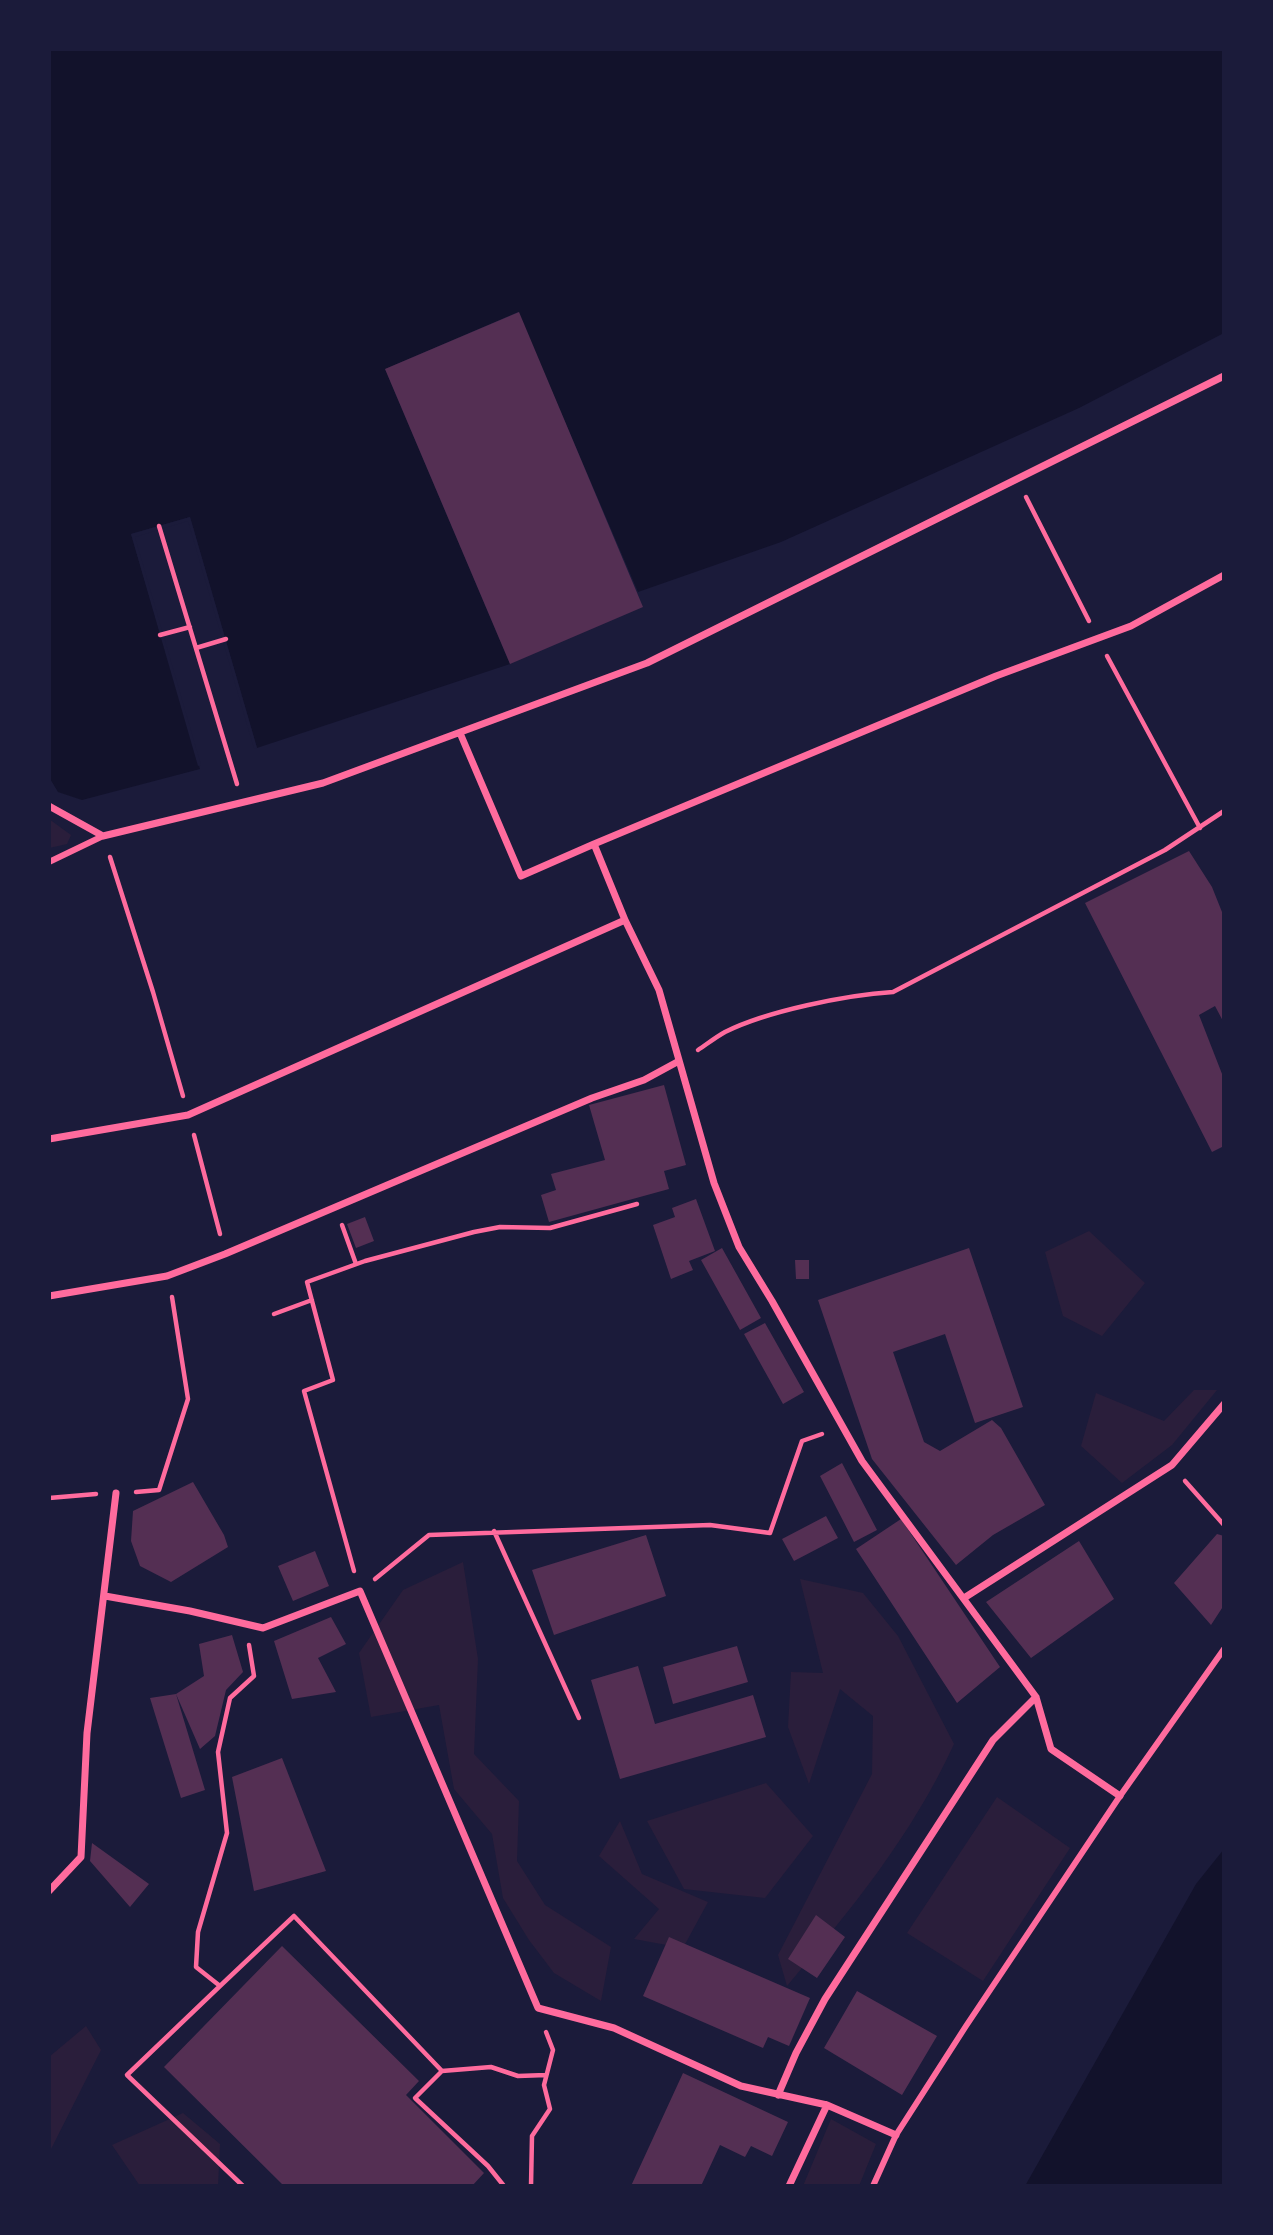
<!DOCTYPE html>
<html>
<head>
<meta charset="utf-8">
<style>
  body { margin:0 }
  #map { position:relative; width:1273px; height:2235px; overflow:hidden; background:#1b1b3a; font-family:Karla,sans-serif }
  canvas { display:block }
  .frame { position:absolute; inset:0; border:51px solid #1b1b3a; pointer-events:none }
</style>
</head>
<body>
<div id="map">
<canvas width="1273" height="2235"></canvas>
<div class="frame"></div>
</div>
<script>
const ctx = document.querySelector('canvas').getContext('2d');
ctx.lineJoin = 'round';
function fill(path, color) { ctx.fillStyle = color; ctx.fill(path, 'evenodd'); }
function strokePath(path, color, width, dash) { ctx.strokeStyle = color; ctx.lineWidth = width; ctx.lineCap = dash ? 'butt' : 'round'; ctx.setLineDash(dash || []); ctx.stroke(path); }
fill(new Path2D(`
  M49,819L71,835L67,844L49,848Z
  M1089,1231L1145,1283L1102,1336L1063,1316L1045,1252Z
  M1194,1390H1217L1172,1445L1122,1483L1081,1446L1096,1393L1164,1421Z
  M463,1562L478,1659L474,1754L519,1801L517,1861L545,1905L611,1947L601,2001L554,1973L529,1940L503,1898L492,1834L454,1789L439,1705L371,1717L359,1653L403,1590Z
  M800,1579L863,1593L898,1636L954,1744C911,1837 852,1908 787,1986L778,1955L872,1774L873,1716L840,1689L809,1784L788,1727L791,1672L823,1673Z
  M766,1783L813,1836L765,1898L684,1889L647,1821Z
  M997,1797L1070,1848L983,1981L907,1933Z
  M620,1821L642,1874L708,1902L683,1948L634,1939L659,1909L599,1856Z
  M86,2026L101,2050L49,2153V2057Z
  M183,2113L220,2144L218,2186H140L112,2145Z
  M831,2119L876,2144L859,2186H803Z`), '#2a1e3b');
fill(new Path2D(`
  M49,49H1224V333L1079,408L781,542L638,592L518,312L385,369L510,664L257,748L190,517L131,534L200,769L82,800L58,792L49,777Z
  M1224,1849V2186H1025L1196,1884Z`), '#12122b');
fill(new Path2D(`
  M190,517L257,748L254,749L188,521L135,537L201,765L198,766L131,534Z`), '#1b1b3a');
fill(new Path2D(`
  M519,312L643,607L510,664L385,369Z
  M1189,851L1212,887L1224,917V1023L1215,1006L1199,1015L1224,1079V1146L1212,1152L1085,903Z
  M664,1085L686,1165L664,1171L669,1189L549,1222L541,1195L556,1190L551,1174L605,1160L589,1105Z
  M696,1199L715,1251L689,1261L693,1270L671,1279L653,1225L675,1217L672,1208Z
  M365,1217L374,1241L356,1248L347,1224Z
  M722,1248L761,1318L740,1330L701,1260Z
  M969,1248L1023,1407L975,1423L945,1334L893,1352L924,1442L940,1451L992,1420L1001,1428L1045,1505L993,1535L956,1565L872,1459L818,1300Z
  M795,1260H809V1279H796Z
  M765,1323L804,1392L783,1404L744,1334Z
  M842,1463L877,1530L854,1542L820,1476Z
  M193,1482L224,1535L228,1547L171,1582L140,1566L131,1541L133,1511Z
  M826,1516L838,1538L794,1561L782,1539Z
  M901,1519L1000,1667L957,1703L856,1549Z
  M1217,1534L1224,1536V1605L1211,1625L1174,1583Z
  M646,1535L666,1596L554,1635L532,1570Z
  M1079,1541L1114,1599L1031,1658L986,1602Z
  M315,1551L329,1586L293,1601L278,1566Z
  M331,1617L346,1644L318,1658L336,1692L292,1699L274,1641Z
  M232,1635L243,1672L226,1690L215,1736L200,1749L176,1694L205,1790L181,1798L150,1698L176,1694L204,1676L199,1644Z
  M737,1646L748,1682L673,1704L663,1667Z
  M638,1666L655,1724L753,1695L766,1737L620,1779L591,1680Z
  M282,1758L326,1871L254,1891L232,1777Z
  M92,1843L149,1884L130,1907L90,1861Z
  M816,1915L845,1937L817,1978L788,1959Z
  M669,1937L810,1998L789,2046L768,2037L763,2048L643,1996Z
  M282,1946L419,2081L406,2095L484,2173L472,2186H284L164,2067Z
  M857,1991L937,2036L902,2095L824,2048Z
  M683,2073L788,2122L772,2156L751,2146L745,2157L720,2145L701,2186H631Z`), '#542f53');
strokePath(new Path2D(`
  M1026,497L1089,621
  M159,526L237,784
  M160,635L190,627
  M196,648L226,639
  M1107,656L1200,828
  M110,857L153,992L183,1096
  M698,1050C707,1044 716,1037 725,1032C767,1011 846,995 893,992L1165,850L1224,811
  M194,1135L220,1234
  M342,1225L356,1264
  M274,1314L312,1300
  M1185,1481L1224,1525
  M136,1492L159,1490L188,1399L172,1297
  M49,1498L96,1494
  M494,1531L579,1718
  M354,1571L304,1391L333,1380L307,1282L365,1261L474,1232L500,1227L550,1228L637,1204
  M375,1579L429,1535L710,1525L770,1533L802,1441L822,1434
  M249,1645L254,1676L230,1698L218,1752L227,1833L198,1932L196,1967L220,1986L294,1916L442,2071L415,2098L488,2166L504,2186
  M220,1986L127,2075L243,2186
  M442,2071L491,2067L518,2076L546,2075
  M531,2186L532,2136L550,2109L544,2085L553,2050L546,2032`), '#ff6b9d', 4.5);
strokePath(new Path2D(`
  M49,862L103,836
  M873,2186L896,2135L966,2026L1120,1796L1224,1649`), '#ff6b9d', 6);
strokePath(new Path2D(`
  M460,733L521,876L594,844L625,920L659,990L714,1183L739,1247L772,1301L862,1461L1036,1697L1051,1749L1120,1796
  M49,806L103,836L323,783L647,663L1224,376
  M594,844L996,676L1131,626L1224,575
  M49,1139L188,1115L625,920
  M49,1296L167,1276L225,1254L592,1098L644,1080L679,1061
  M105,1596L190,1611L263,1628L360,1591L538,2008L614,2028L741,2086L827,2105L896,2135
  M964,1598L1172,1465L1224,1404
  M49,1891L81,1857L87,1733L116,1493
  M778,2095L796,2053L825,1999L888,1902L993,1740L1036,1697
  M789,2186L827,2105`), '#ff6b9d', 7);
</script>
</body>
</html>
